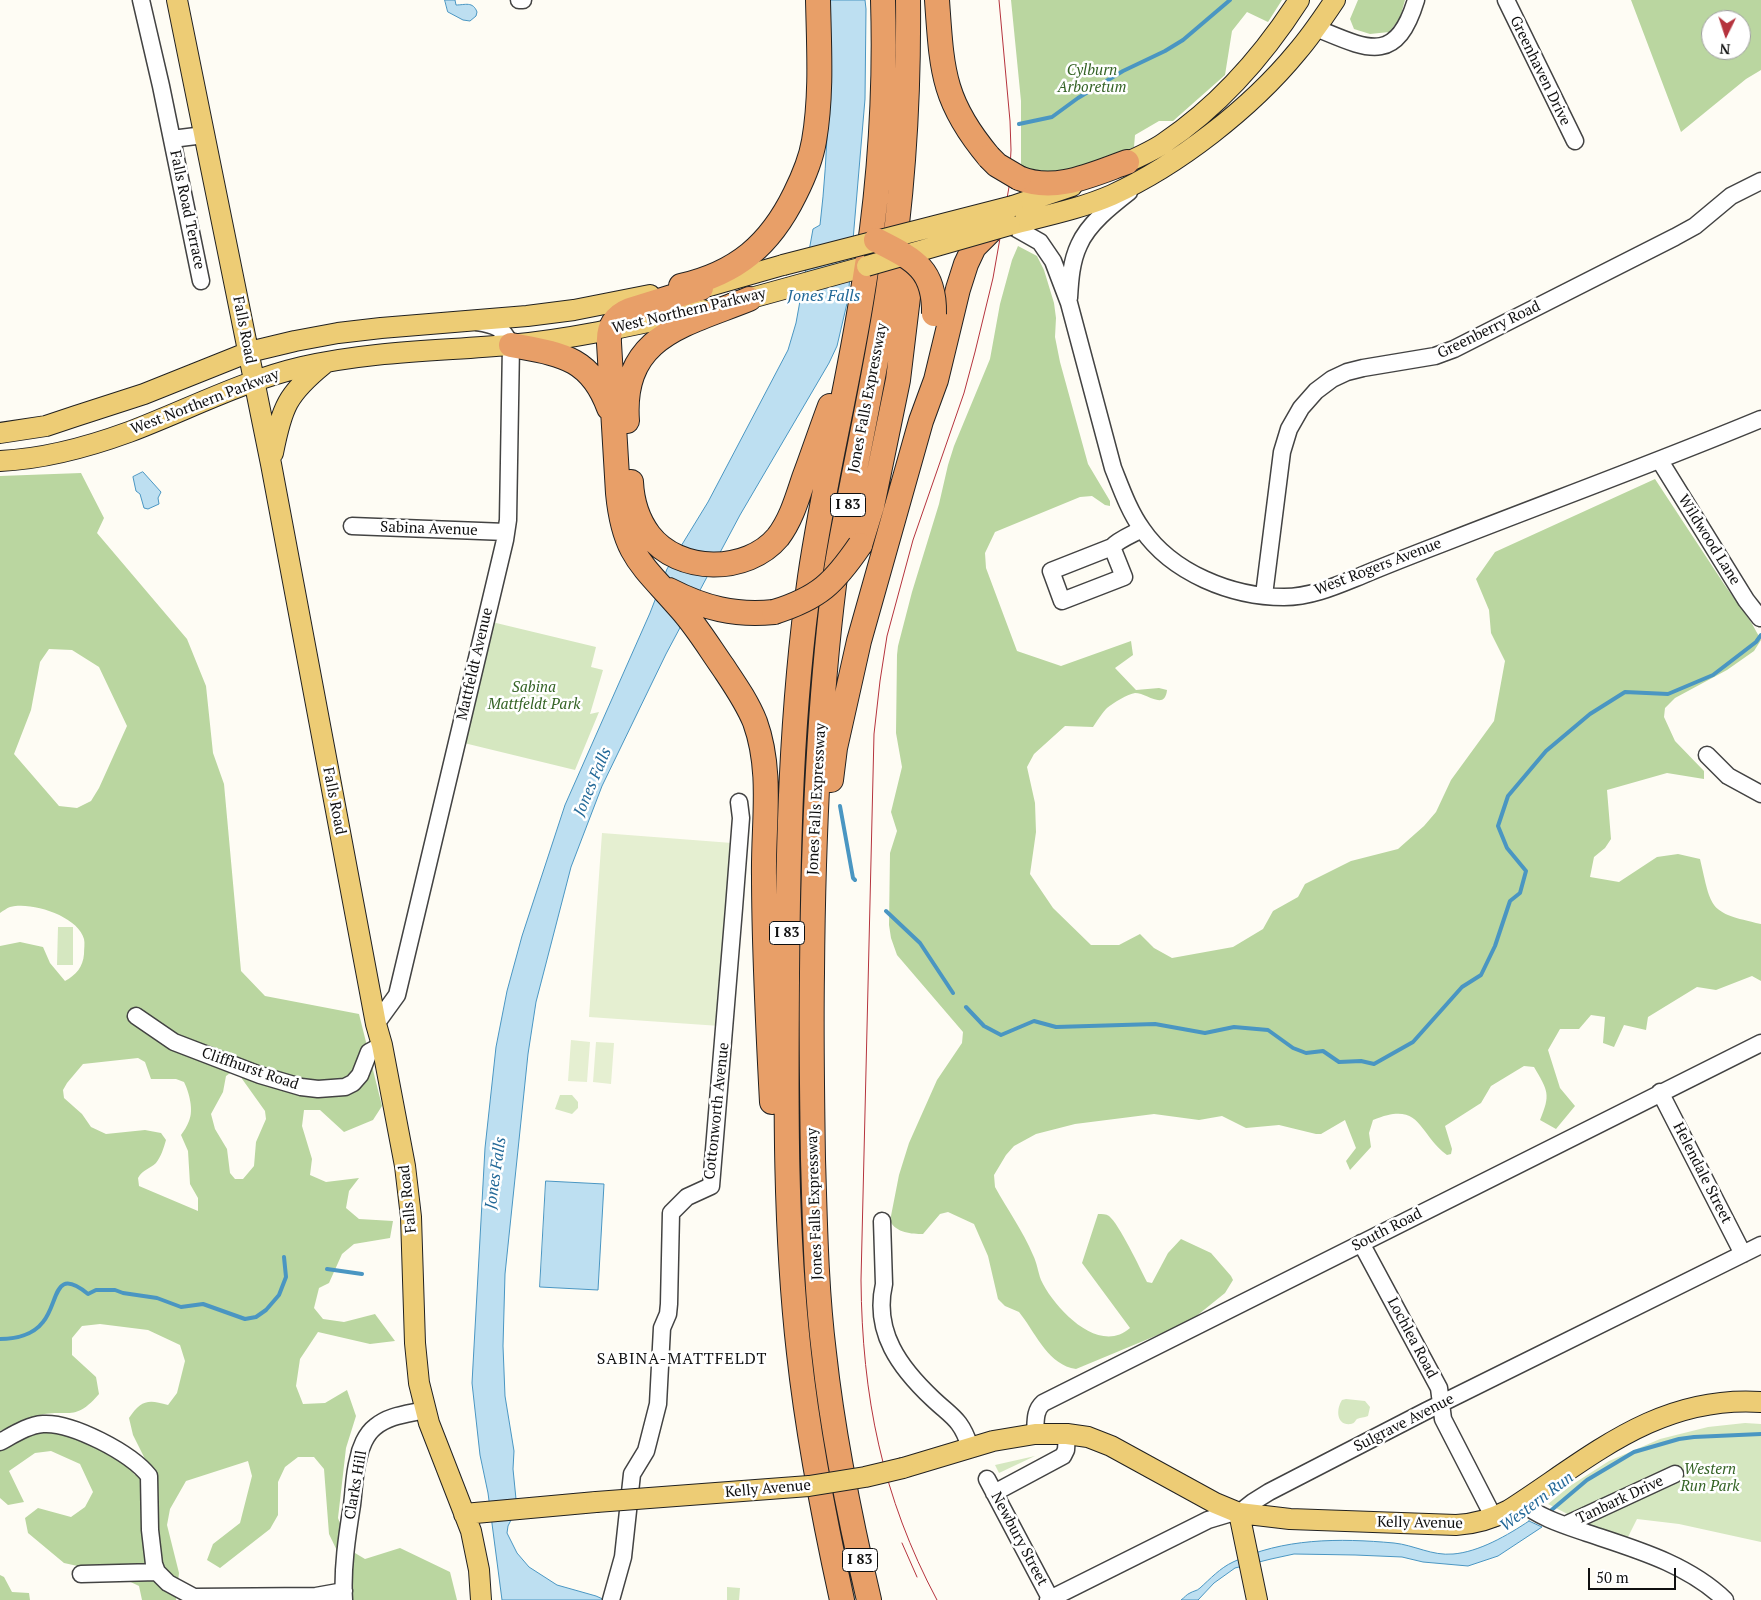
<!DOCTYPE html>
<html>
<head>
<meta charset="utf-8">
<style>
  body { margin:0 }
  #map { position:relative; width:1761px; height:1600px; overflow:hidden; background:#fefcf4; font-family:"PT Serif",serif }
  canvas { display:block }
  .north { position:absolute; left:1701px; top:10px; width:50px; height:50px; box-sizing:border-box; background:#fff; border:1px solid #9f9f9f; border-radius:50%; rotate:184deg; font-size:14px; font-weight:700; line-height:20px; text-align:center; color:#101010 }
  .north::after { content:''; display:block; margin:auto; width:18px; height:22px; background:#b5333d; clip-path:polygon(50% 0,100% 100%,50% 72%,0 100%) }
  .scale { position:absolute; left:1588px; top:1568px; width:88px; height:22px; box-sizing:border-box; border:2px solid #101010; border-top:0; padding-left:6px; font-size:15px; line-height:18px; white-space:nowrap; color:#101010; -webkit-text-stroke:4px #fff; paint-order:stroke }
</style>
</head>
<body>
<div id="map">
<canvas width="1761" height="1600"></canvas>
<div class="north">N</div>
<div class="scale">50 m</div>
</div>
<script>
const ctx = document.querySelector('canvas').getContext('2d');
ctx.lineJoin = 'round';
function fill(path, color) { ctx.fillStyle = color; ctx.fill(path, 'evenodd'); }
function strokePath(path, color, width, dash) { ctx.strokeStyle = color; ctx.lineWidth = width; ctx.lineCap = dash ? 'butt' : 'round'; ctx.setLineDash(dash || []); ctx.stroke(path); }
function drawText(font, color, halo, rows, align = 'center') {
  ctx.font = font + ' "PT Serif",serif'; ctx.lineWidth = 5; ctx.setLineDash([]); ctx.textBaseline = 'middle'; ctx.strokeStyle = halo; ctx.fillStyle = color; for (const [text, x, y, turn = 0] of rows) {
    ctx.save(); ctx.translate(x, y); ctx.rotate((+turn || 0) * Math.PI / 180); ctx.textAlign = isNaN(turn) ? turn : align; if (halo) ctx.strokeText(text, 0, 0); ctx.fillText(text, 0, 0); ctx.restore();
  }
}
fill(new Path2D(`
  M492,622L596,647L591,667L603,670L590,714L599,712L575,770L464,743Z
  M58,927H73V965H57Z
  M560,1095H572L578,1102V1108L572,1114L555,1109Z
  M1346,1399L1365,1401L1370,1407L1368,1416C1364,1418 1361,1417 1357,1419C1354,1422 1355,1423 1351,1424C1336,1426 1336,1409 1342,1400Z
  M1745,1423L1761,1424V1542L1679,1524L1637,1519L1627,1539L1587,1524L1548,1504L1570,1486L1609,1461L1660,1439L1708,1427Z
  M1035,1456L999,1473L995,1465Z
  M727,1587L740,1588L739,1600H727Z`), '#d5e7c0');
fill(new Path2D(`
  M1011,0H1282L1268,22L1247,12L1232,31L1225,75L1173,121H1159L1135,135L1134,147L1083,171L1065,175L1021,167V101Z
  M1358,0H1405L1400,18L1389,32L1370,34L1354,29L1350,19Z
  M1631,0H1761V70L1746,79L1681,132ZM1711,20H1741V50H1711Z
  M1018,246L1037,256L1044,270L1054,303L1056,318L1055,337L1060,362L1088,464L1110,501V506L1105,505L1092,496L1080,497L995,532L985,553L986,568L1017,651L1061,666L1131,641L1133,655L1115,668L1136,690L1159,688L1167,690C1165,711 1147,693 1135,693C1128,694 1113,703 1107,708C1102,713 1097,721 1093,727L1065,726L1034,754L1027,767L1035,803L1036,832L1030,874L1053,908L1091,945H1119L1140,934L1154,948L1172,958L1233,947L1263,929L1273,911L1298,897L1305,884L1351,861L1398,849L1424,826L1436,812L1451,780L1494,721L1505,661L1491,633L1489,610L1476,579L1495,552L1655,479L1724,584L1751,622L1761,640L1754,651L1727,670L1675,698L1665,708L1664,717L1675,741L1704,771V779L1667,773L1607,790L1611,839L1605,848L1594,857L1590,877L1619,882L1657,857L1678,854L1700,859C1712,910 1708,912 1761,924V981L1752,976L1716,990L1697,987L1648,1017L1646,1030L1624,1025L1614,1047L1603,1043L1605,1017L1591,1015L1579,1029H1560L1548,1050L1560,1088L1575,1106L1556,1129L1540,1120C1551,1094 1548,1091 1534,1067L1524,1066L1491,1086L1481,1103L1445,1126L1452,1149L1451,1154L1447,1155C1417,1133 1422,1100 1373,1120L1369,1133L1371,1147L1350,1170L1346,1161L1356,1148L1345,1120L1321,1134H1316L1279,1125L1246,1128L1222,1116L1199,1120L1154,1114L1075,1124L1036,1134L1014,1146L1006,1155L994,1175L995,1187C1007,1209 1023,1231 1033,1255C1037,1263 1038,1272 1041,1280C1054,1308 1099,1356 1130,1328L1082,1263L1098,1214C1102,1214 1106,1214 1109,1216C1119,1224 1140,1268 1147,1282L1152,1283L1168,1253L1181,1239L1211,1253L1231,1276L1233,1280L1225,1293L1189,1322L1076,1369C1049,1365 1037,1336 1022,1316L1019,1312L1005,1306L998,1299L988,1256L974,1224L948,1212L940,1214L923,1234C912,1234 896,1233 890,1221L899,1175L909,1143L937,1080L962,1043L963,1032L897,955L891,938L889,925L890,853L897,831L891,812L902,767L896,733L897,655L898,646L912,592L939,504L948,465L954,446L990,359L1000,304L1012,260Z
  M81,473L104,518L97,533L187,639L206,686L213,753L224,784L241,971L265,996L359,1014L382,1106L373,1120L344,1132L320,1110H304L302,1126L312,1159L310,1175L326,1182L359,1178L349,1191L346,1208L359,1219L393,1221L390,1238L354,1244L342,1254L329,1283L319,1288L314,1308L323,1319L344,1322L375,1314L395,1341L370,1344L318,1332L300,1359L296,1386L303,1404L325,1403L347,1390L356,1416L346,1448L338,1518L350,1550L365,1559L400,1548L450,1572L457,1600H335L351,1580L329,1534L324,1469L314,1457H298L285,1467L278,1482V1515L270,1529L220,1568L207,1560L213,1544L240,1523L252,1476L248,1461L186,1481L170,1509L167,1525L179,1573L176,1600H142L139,1586L114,1574L64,1563L28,1533L25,1518L38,1508L71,1517L85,1507L93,1492L80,1464L51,1451L35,1453L9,1471L24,1502L8,1505L0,1498V1444L17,1435L56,1430L88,1443L124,1462L135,1475L148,1465L133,1435L129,1418C141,1400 148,1399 168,1405L177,1393L185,1361L180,1345L148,1330L100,1324L82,1326L72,1338V1355L96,1377L99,1394C75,1422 70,1409 40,1415C27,1418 13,1426 0,1431V946L20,942L43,947L50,963L65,981C76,975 83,967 84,954C84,949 85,943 84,939C78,916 31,901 10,907C7,908 3,911 0,913V476ZM49,649L72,650L99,667L127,726L99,788L91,801L77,808L59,806L14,754L31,710L40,662ZM138,1058L145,1062L151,1079H176L184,1082C189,1092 194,1110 189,1121C187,1126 184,1131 181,1135L188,1151L190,1184L198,1198V1211L139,1186L138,1178C143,1169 150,1169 156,1163C161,1157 164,1147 166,1140L161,1133L145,1130L106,1134L91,1127L82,1114L64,1098L63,1090L67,1083L83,1064ZM233,1071L240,1076L265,1111L266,1119L256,1142L254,1166L243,1179H235L230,1173L227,1149L215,1129L211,1114L223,1092L226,1076Z
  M0,1575L4,1577L12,1592L29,1593L30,1600H0Z`), '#bad6a0');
fill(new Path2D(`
  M602,833L732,843L720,1026L589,1017Z
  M571,1040L590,1042L587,1082L568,1081Z
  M596,1042L614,1043L611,1084L593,1082Z`), '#e5efd1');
const water = new Path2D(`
  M445,0H455L456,5C465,5 473,1 477,12L476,16L470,21L463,20L448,12Z
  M829,0H865L866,9L865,99L848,299L837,346L829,363L740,515L666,654L602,786L571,867L536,1002L528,1054L505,1274L503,1346L505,1396L514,1451L513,1469L516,1499L514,1514L508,1526L507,1533L517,1553L529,1567L557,1585L596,1596L605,1600H502L488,1493L480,1455L472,1383L485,1148L496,1047L507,991L522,936L565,805L650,613L667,569L708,502L788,350L796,323L813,229L820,225C829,150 829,76 829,0Z
  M143,472L161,492L158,498L159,504L148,509L144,508L140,494L136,491L133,477Z
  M546,1181L604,1184L598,1290L540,1287Z
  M1529,1521L1542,1527L1498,1556L1468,1566L1423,1562L1402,1557L1355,1555L1294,1554L1271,1559L1235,1568L1214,1583L1198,1600H1181C1184,1598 1187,1594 1190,1593C1193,1591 1197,1591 1200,1588C1210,1579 1220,1568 1233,1562C1283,1538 1339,1538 1394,1543C1414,1545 1432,1556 1453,1554C1479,1552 1508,1535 1529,1521Z`);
fill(water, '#bddff1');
strokePath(water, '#4a96c2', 1);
strokePath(new Path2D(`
  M1019,124L1052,117L1078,98L1123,71L1165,51L1183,40L1230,0
  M840,806L853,878L855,880
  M886,911L920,943L953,993
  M966,1007L984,1026L1001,1035L1034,1021L1056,1027L1155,1024L1205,1033L1234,1027L1268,1030L1293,1048L1306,1053L1323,1051L1339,1062L1361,1061L1374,1064L1413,1042L1462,987L1481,975L1495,946L1510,901L1520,893L1526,871L1507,848L1498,826L1508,796L1546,751L1590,714L1625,692L1668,694L1713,675L1756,642L1761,635
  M327,1269L362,1274
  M0,1339C15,1339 33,1335 43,1322C59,1303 53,1265 88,1294L96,1290H115L123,1293L157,1298L181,1307L203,1304L245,1319L256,1317L266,1310L279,1295L286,1277L284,1257
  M1548,1513L1587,1480L1634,1452L1679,1439L1694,1437L1761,1434`), '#4a96c2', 4);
const minor = new Path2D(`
  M141,0L161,86L201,281
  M519,0H523
  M1506,0L1575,141
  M1316,28C1367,49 1396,66 1416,0
  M172,139L204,135
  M1010,225L1040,242L1053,261L1069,303L1113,468C1121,488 1129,511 1142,529C1172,573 1232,597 1284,597C1312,597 1338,585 1363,575C1389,564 1415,554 1441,544C1548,502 1655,463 1761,419
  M1069,298C1070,281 1071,262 1079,245C1088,224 1111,206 1129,192
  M1660,461L1746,600L1760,618
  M352,526L506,532
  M1112,547L1124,577L1062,601L1051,571L1112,547C1118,540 1133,534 1142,529
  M1264,595L1282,452L1289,429L1301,408L1316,391L1332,379L1347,372L1363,368L1435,356L1454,349L1675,237L1695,226L1731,196L1761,181
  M1707,755L1728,776L1761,794
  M136,1016L174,1042L260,1075L301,1087L318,1089L345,1087L353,1083L360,1075L369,1052L382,1045
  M376,1024L397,995L505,540L508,520L511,345C502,327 496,325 477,322
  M1660,1092L1743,1254
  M882,1221L884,1284C873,1332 900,1368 933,1399C952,1417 961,1419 970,1447
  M1361,1243L1439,1388L1443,1419L1494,1518
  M1035,1434C1036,1423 1034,1411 1043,1403L1761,1043
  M0,1442C13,1435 28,1425 43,1424C72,1422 131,1453 149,1476L150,1530L154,1564L157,1572L168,1583L194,1597L316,1596L344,1591
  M987,1479L1051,1600
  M994,1493L1063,1456L1066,1450L1067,1434
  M1521,1502C1540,1518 1564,1525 1587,1533C1635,1549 1688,1564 1725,1600
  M1565,1525L1675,1474
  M81,1574L157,1572
  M344,1600C342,1569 347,1536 352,1505C354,1490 354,1474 358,1460C360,1448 366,1434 375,1427C389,1415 408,1414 425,1410
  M611,1600L623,1557L632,1474L646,1451L658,1404L662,1328L668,1314L669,1304L671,1213L687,1197L711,1186L734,908L741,818L739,802
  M1048,1600L1208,1520L1228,1514L1239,1513L1253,1502L1269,1492L1426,1411L1761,1245`);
const major = new Path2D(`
  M177,0L271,464L376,1024L382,1045L405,1166L411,1217L415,1343L419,1383L429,1423L471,1531L479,1570L481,1600
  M1112,169C1129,161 1148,154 1164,143C1219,106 1263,56 1299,0
  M1013,206L1072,186
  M1010,225C1044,216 1080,209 1112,195C1178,165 1251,108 1297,52C1311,36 1323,18 1335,0
  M706,287L783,265
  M733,303L867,266
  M0,433L46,426L76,416L144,394L249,352L295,341L338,333L381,328L527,316L574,310L650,295
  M273,453C282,407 287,394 324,364
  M0,461C43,459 88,447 129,432C187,410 242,381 302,367C370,351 440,351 509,345C574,339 639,324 703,310
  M903,1468L993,1441L1035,1434H1067L1088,1437L1111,1446L1215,1503L1239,1513L1290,1519L1456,1525C1476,1524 1492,1519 1509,1510C1590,1458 1657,1395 1761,1402
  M1239,1513L1257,1600
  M464,1514L596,1502`);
const highway = new Path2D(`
  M937,0C942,70 942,101 989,157
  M1019,178C1055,193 1093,174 1127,162
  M681,286C737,273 770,245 795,194C803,178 811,159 814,141C822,95 819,47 818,0
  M701,288L630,310C615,316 608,327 609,343L618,493C624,556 643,565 681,609C697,627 709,647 723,667C735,685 747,702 755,722C773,772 763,824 764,876C764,951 768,1027 772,1102
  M511,345C559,354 590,356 609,408
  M627,421C621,335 685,325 749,299
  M631,482C632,502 637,519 649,535C679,574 747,574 778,537C791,520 797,499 804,478C813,454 821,430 830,406
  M860,545L872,506L898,380L908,297L912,241
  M669,590C704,608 735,616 774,612
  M831,780L835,748L859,641L921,421L936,380L958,289L966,264L974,247L990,231
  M842,1600C824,1518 808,1436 799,1353C785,1230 786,1105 787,981C788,846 791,711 810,577C824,481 848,386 863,290C879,195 886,97 883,0
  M869,1600C850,1519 833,1436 824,1353C816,1289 815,1224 813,1159C812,1097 811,1035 812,973C813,843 818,714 834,585C838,553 845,521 851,490C864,423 878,357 888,291C903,195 909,97 908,0`);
strokePath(minor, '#434343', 19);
strokePath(major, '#212121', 22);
strokePath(highway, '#212121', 26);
strokePath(minor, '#fff', 16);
strokePath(major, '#edcc75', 20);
strokePath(highway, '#e89f68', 24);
strokePath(new Path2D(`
  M902,1543L917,1577
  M937,1600C882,1497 862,1396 861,1280L874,734L880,681L887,636L913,540L964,393L975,352L993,278L1009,187L1011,150L1010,121L999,0`), '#b5333d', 1);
const majorBridge = new Path2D(`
  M783,265L1013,206
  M867,266L1010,225
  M596,1502L809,1486L865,1477L903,1468`);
const highwayBridge = new Path2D(`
  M989,157L997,165L1019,178
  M876,240C913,259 935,268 934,314
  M774,612C819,598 834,583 860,545`);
strokePath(majorBridge, '#212121', 22, []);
strokePath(highwayBridge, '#212121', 26, []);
strokePath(majorBridge, '#edcc75', 20);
strokePath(highwayBridge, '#e89f68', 24);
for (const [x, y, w] of [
  [848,505,35],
  [787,933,35],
  [860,1560,35]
]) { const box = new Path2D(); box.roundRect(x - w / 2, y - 11.5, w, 23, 4); ctx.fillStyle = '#fff'; ctx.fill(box); strokePath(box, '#101010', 1); }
drawText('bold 14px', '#101010', null, [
  ["I 83",848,505],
  ["I 83",787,933],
  ["I 83",860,1560]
]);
drawText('italic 15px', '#346325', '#fff', [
  ["Cylburn",1092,71],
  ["Arboretum",1092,88],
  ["Sabina",534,688],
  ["Mattfeldt Park",534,705],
  ["Western",1710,1470],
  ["Run Park",1710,1487]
]);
drawText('15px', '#101010', '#fff', [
  ["Greenhaven Drive",1540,71,64],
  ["Falls Road Terrace",187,210,78],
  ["West Northern Parkway",689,311,-13],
  ["Falls Road",244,330,79],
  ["Greenberry Road",1489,330,-26],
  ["Jones Falls Expressway",868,398,-79],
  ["West Northern Parkway",205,402,-21],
  ["Sabina Avenue",429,529,2],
  ["Wildwood Lane",1709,540,58],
  ["West Rogers Avenue",1378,567,-21],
  ["Mattfeldt Avenue",475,664,-77],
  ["Jones Falls Expressway",817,799,-87],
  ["Falls Road",334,801,79],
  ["Cliffhurst Road",250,1069,19],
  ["Cottonworth Avenue",717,1111,-84],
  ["Helendale Street",1702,1173,63],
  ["Falls Road",408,1199,-96],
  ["Jones Falls Expressway",815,1204,-92],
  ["South Road",1387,1230,-27],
  ["Lochlea Road",1412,1338,62],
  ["Sulgrave Avenue",1404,1423,-27],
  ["Clarks Hill",356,1485,-80],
  ["Kelly Avenue",768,1489,-5],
  ["Tanbark Drive",1620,1500,-25],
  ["Kelly Avenue",1420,1523,1],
  ["Newbury Street",1019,1539,62]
]);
drawText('italic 16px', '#236998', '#fff', [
  ["Jones Falls",824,296],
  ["Jones Falls",593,782,-67],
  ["Jones Falls",496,1173,-82],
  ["Western Run",1537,1502,-37]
]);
ctx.letterSpacing = '1px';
drawText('16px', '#101010', '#fff', [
  ["SABINA-MATTFELDT",682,1359]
]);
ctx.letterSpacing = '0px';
</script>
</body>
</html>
